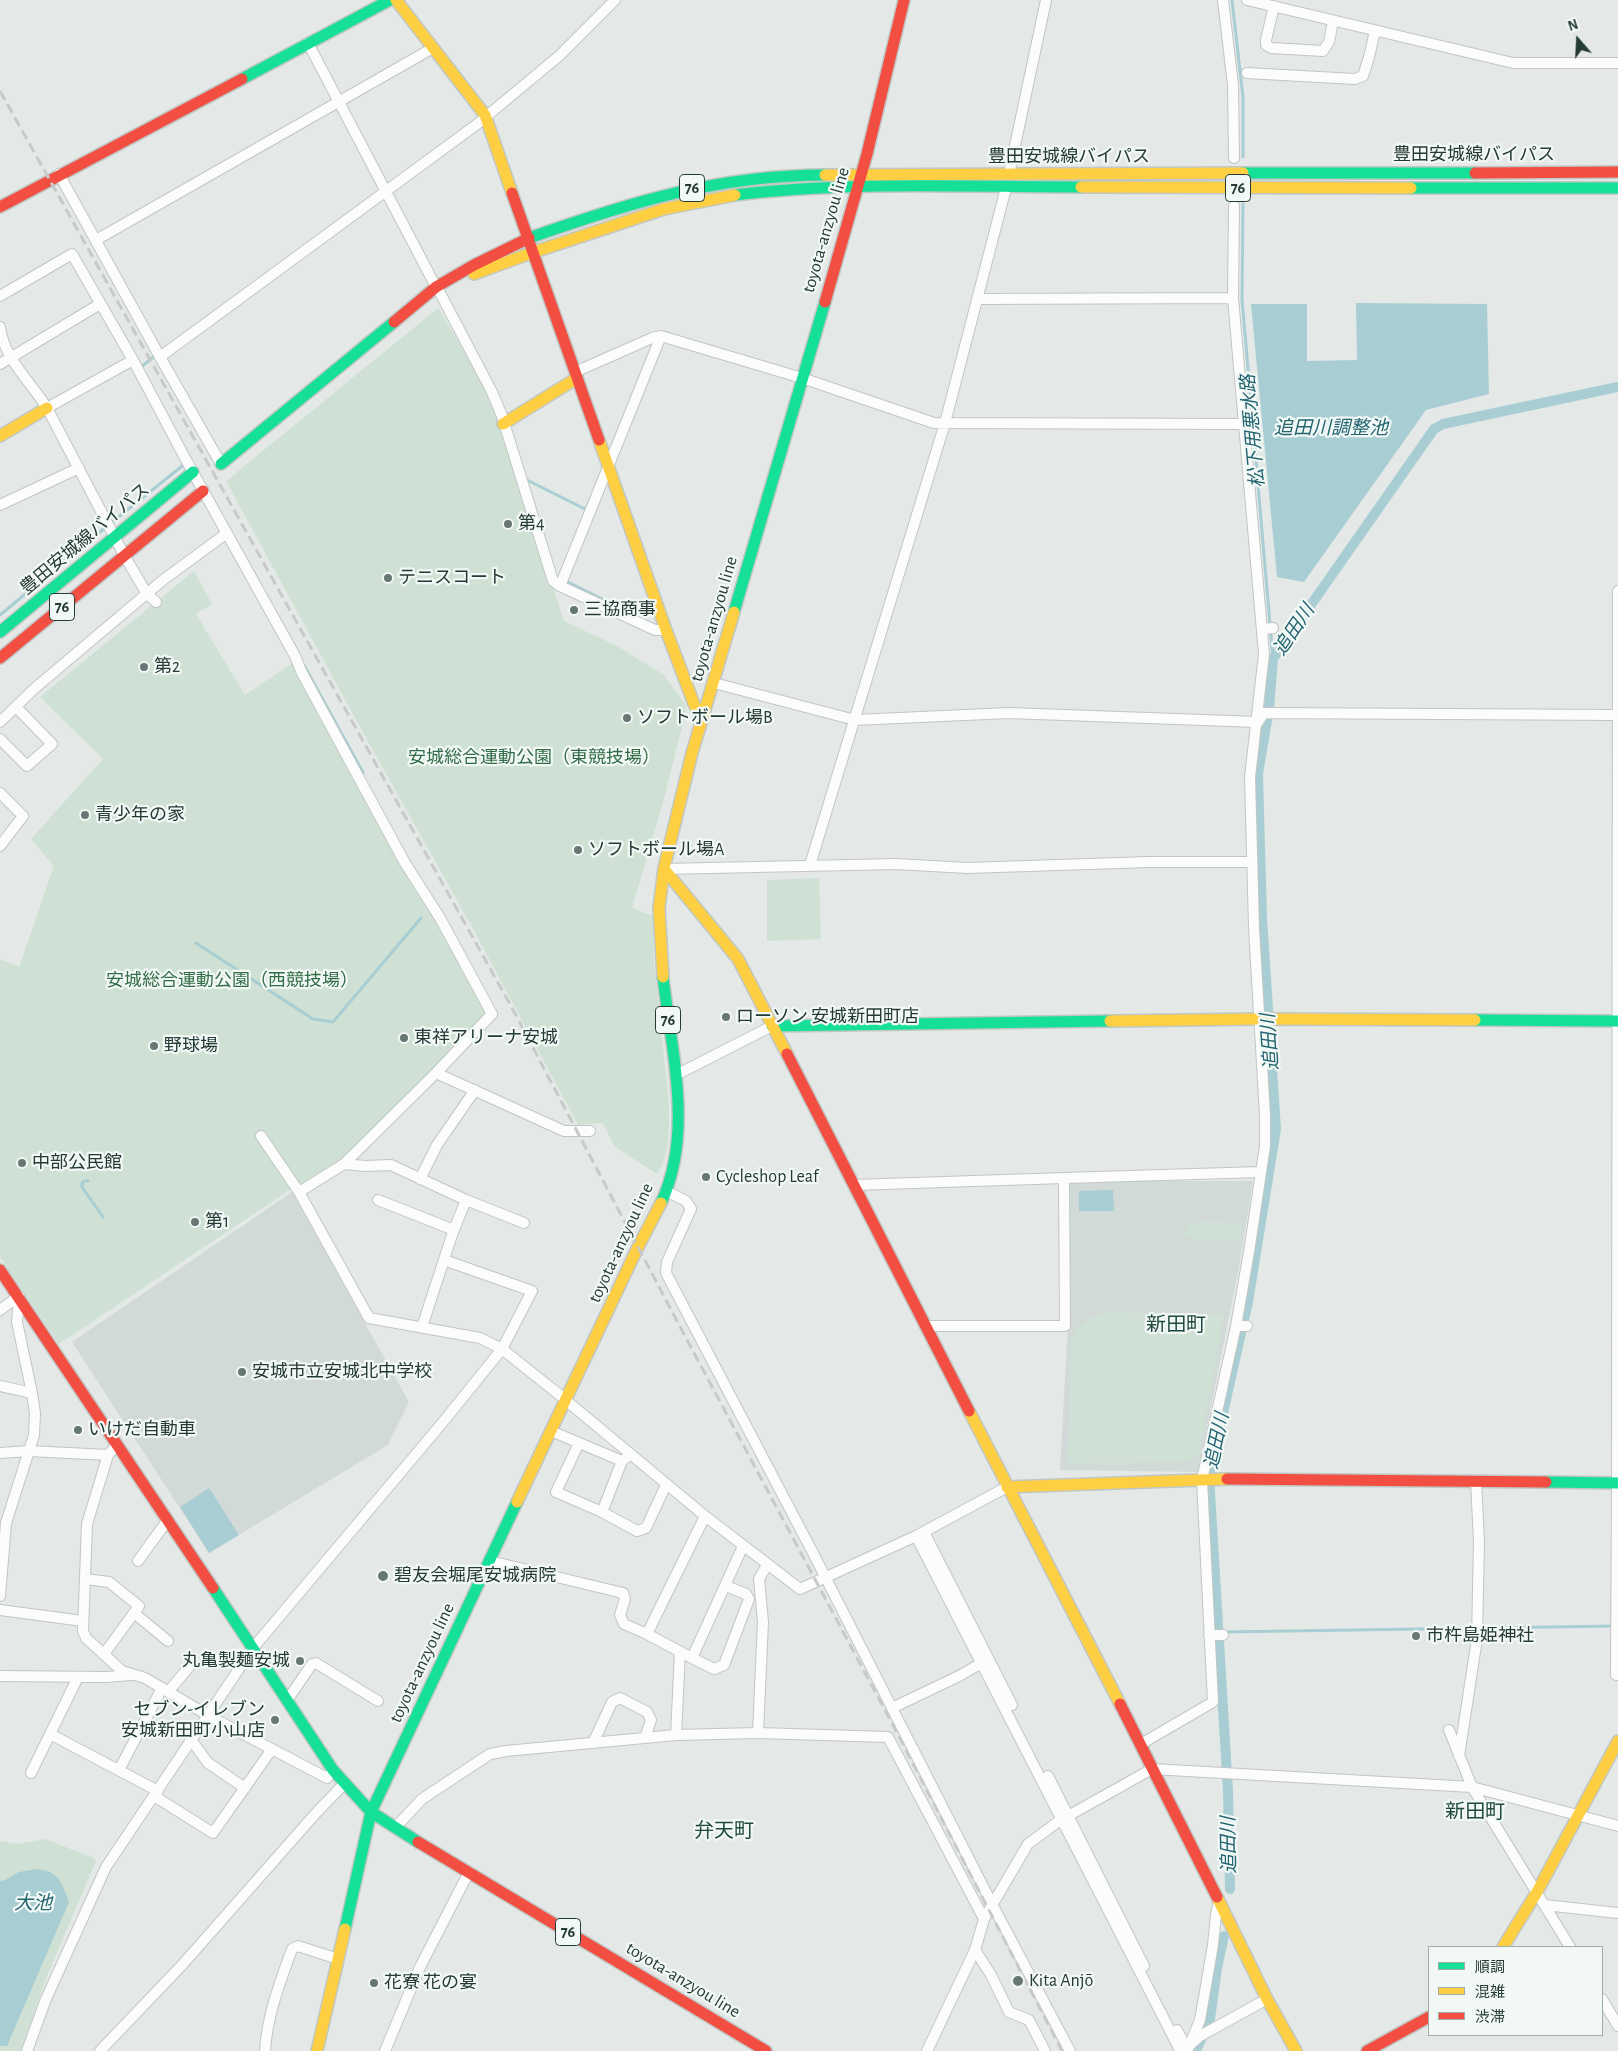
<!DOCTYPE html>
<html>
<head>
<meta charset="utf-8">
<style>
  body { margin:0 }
  #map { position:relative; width:1618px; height:2051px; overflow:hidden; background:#e4e9e7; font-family:"Alegreya Sans","Noto Sans JP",sans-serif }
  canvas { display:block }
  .legend { position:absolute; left:1428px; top:1946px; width:175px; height:90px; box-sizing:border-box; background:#f2f8f5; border:1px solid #a0aca8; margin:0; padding:6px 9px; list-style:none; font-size:15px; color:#243a34 }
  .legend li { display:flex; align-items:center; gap:10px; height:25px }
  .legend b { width:25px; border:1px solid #a0aca8 }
  .north { position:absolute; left:1553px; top:15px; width:50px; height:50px; -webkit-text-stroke:4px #f2f8f5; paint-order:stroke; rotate:341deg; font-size:14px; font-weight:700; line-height:20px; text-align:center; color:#243a34 }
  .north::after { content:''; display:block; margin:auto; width:18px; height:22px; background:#243a34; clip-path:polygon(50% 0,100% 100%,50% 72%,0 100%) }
</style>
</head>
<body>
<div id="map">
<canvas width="1618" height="2051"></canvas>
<ul class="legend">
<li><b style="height:6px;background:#16e098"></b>順調</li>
<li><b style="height:6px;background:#ffcf43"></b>混雑</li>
<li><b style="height:6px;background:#f24e42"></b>渋滞</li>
</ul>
<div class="north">N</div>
</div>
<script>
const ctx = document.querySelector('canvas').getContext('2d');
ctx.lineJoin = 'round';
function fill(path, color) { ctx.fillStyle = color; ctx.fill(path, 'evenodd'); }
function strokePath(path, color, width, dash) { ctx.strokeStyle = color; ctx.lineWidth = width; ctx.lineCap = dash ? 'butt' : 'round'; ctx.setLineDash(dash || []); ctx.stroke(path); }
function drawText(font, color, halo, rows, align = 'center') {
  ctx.font = font + ' "Alegreya Sans","Noto Sans JP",sans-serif'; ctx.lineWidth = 4.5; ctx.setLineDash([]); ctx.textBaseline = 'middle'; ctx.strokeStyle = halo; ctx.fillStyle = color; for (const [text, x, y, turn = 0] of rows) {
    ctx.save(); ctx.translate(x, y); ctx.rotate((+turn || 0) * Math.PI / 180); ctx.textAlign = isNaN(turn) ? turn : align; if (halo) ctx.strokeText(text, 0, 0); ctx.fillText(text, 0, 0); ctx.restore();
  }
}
fill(new Path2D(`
  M1069,1181H1253L1239,1267L1198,1472L1060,1470L1068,1323Z
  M292,1192L409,1402L388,1445L209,1553L72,1342Z`), '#d2dad7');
fill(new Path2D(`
  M438,308L488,391L564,621L617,646L664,675L686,705L683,724L664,799L632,908L653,916L654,961L669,1104C669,1128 671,1154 657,1174L614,1146L603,1123L578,1125L472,927L361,729L226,481Z
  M194,571L212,604L196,614L245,695L294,662L431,913L490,1014L343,1160L304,1184L300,1183L59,1344L0,1257V959L19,967L54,866L31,839L103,759L40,697Z
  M819,878L821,939L767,941V880Z
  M1198,1222L1243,1223L1240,1241H1202L1184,1235L1192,1224Z
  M1105,1313L1224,1314L1199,1454L1186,1462L1069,1463L1071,1339C1080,1325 1088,1317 1105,1313Z
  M45,1839L94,1858L96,1861L47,1976L21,2051H0V1841L17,1844Z`), '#cfe1d4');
fill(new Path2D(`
  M1356,303L1487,304L1489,394L1426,410L1304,582L1277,577L1251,304H1307V361L1357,360Z
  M305,664L365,773L361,775L301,666Z
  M1113,1190L1114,1211H1079V1191Z
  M209,1488L239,1535L209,1553L180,1507Z
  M37,1869C60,1872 61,1882 69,1902L7,2046H0V1881L5,1880L19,1872Z`), '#a8ced3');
strokePath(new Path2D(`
  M1232,0L1243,97V157
  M1243,204L1242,299L1273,659
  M141,367L157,354
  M527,480L589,511
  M111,523L186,463
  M564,580L628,612
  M0,615L106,527
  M196,943L313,1019L333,1022L421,918
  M88,1181H84L82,1183V1187L103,1217
  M1224,1632L1615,1626`), '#a8ced3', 3);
strokePath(new Path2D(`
  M1230,1889L1228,1791L1209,1475L1248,1302L1276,1129L1262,918L1258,774L1269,709L1273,659L1434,429L1443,424L1618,387
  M1196,2051L1210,2019L1217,1968L1224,1936`), '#a8ced3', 10);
strokePath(new Path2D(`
  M1234,206V158`), '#bec6c3', 10, [10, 5]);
const street = new Path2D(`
  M1223,0L1233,85L1234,158
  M1247,0L1513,63H1618
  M1274,6L1266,40V45L1271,48L1323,51L1329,42L1333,21
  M308,43L436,287
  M1247,73L1355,79L1363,76L1369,57L1375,31
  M59,174L160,357L221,464
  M1009,174L1046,0
  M96,240L433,48
  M439,291L492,392L502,416L553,581L560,586L655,630H666
  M0,296L72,254L133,360L185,458L295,656L302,673L405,863L440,918L492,1014L436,1073L344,1164L299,1192
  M1233,298L1234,206
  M977,299L1233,298L1264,654L1250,777L1254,928L1265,1115V1146L1249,1252L1236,1326L1202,1480L1213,1702L1141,1744
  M0,327C4,359 31,382 47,408L124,555L147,594L156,602
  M160,357L476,125L559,56L615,0
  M0,364L100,304
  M575,372L652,338L661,336L802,378L934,423L1244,424
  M47,408L133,360
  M0,505L79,468
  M560,586L661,336
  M1618,591L1617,1483L1616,1675H1618
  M1263,629L1273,628
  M714,683L855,720L1009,713L1258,722
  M0,722L35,688L163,580L227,533
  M1258,722L1264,713L1618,715
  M0,739L27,766L52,744L16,707
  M0,793L23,816L0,846
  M810,865L945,423L1006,188
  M664,869L896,864L967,868L1149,862H1252
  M436,1073L564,1131H590
  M676,1075L772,1026
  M261,1136L299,1192L369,1318L480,1338L502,1349L556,1392L705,1516L800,1589L916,1536L1007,1487
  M344,1164L365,1166L391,1165L466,1200L453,1232L422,1327
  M420,1179L437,1145L475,1090
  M854,1185L1064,1178
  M666,1191L686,1201L691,1209L667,1262L666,1273L813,1553L992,1904L1070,2051
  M378,1200L454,1230
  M466,1200L524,1223
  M0,1310L19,1296
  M927,1326H1065L1064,1178L1261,1172
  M1236,1326H1247
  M0,1386L32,1393
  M551,1431L622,1461L626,1458
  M579,1443L556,1492L602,1512L622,1461
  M117,1445L108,1455L87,1524L83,1631L86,1638L122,1671L145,1678L209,1716L327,1778L333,1770
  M0,1453L29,1451L108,1455
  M602,1512L637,1531L646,1528L666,1485
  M705,1516L647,1634L692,1658L743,1546
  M924,1532L1012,1705
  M916,1536L1180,2050
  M138,1561L167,1521
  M490,1561L623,1593L625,1599L620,1615L624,1624L647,1634
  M85,1579L109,1582L139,1606L104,1654
  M0,1596L6,1523L34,1435L35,1413L32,1393L17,1322L19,1296
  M0,1610L83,1621
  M134,1613L168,1641
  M1209,1635H1223
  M692,1658L714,1669L724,1665L749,1599L746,1594L726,1586
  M0,1676L106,1677L131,1675
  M168,1692L189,1667
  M288,1699L312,1664L316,1663L378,1701
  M892,1708L959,1676L987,1660
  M1449,1730L1472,1787L1570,1947
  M758,1733L763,1622L759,1579L767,1565
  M50,1734L158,1791
  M676,1735L680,1652
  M192,1741L208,1763L245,1788
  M593,1743L612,1702L620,1698L647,1712L651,1720L645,1738
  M1459,1756L1477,1639L1479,1541L1476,1481
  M119,1770L162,1688
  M31,1773L78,1677
  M1048,1776L1144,1966
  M154,1796L213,1833L272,1749
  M396,1827L422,1799L490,1754L506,1751L676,1735L758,1733L888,1737L984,1919
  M1545,1905L1618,1913
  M975,1950L991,1975L1009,2012L1029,2020L1045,2051
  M1602,1999L1618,2026
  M1177,2030L1186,2047
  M1191,2044L1200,2036L1267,1999
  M27,2051L46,1999L106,1867L253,1648L443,1422L502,1349L532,1291L444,1260
  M100,2051L183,1964L317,1812L345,1783
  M265,2051C267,2016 280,1982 292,1949L298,1946L338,1959
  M385,2051L420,1967L469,1872
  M927,2051L975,1950L984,1919L1028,1844L1059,1821L1152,1769L1472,1787L1618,1826
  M1187,2051L1200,2020L1213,1945L1216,1914L1219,1902`);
const fast = new Path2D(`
  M242,79L390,0
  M1243,173H1475
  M1411,188H1618
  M735,195C849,181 966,187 1081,187
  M529,238C628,203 718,175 825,175
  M221,464L394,322
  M734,612L825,302
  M0,632L193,472
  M1475,1020L1618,1021
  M772,1026L1110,1021
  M661,1203C694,1133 671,1050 663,977
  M1546,1482L1618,1483
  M213,1588L333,1770L371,1812L345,1929
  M418,1842L371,1812L517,1502`);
const slow = new Path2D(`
  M396,0L485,115L512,193
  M825,175L1243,173
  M1081,187L1411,188
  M534,252L664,209L735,195
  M474,274L534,252
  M503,424L577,378
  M0,436L47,408
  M599,440L666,630L694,704L702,719
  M664,869L738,959L787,1054
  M663,977L659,908L664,868L692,753L734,612
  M1110,1021L1260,1019L1475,1020
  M969,1411L1120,1704
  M1007,1487L1227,1479
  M517,1502L638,1247L661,1203
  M1217,1897L1267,1999L1296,2051
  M1503,1947L1537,1892L1618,1741
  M317,2051L345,1929`);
const jam = new Path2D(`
  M1475,173L1618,172
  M512,193L599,440
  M0,207L242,79
  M825,302L867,154L904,0
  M394,322L436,287L474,265L529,238
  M0,658L203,491
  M787,1054L969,1411
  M0,1270L213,1588
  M1227,1479L1546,1482
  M1120,1704L1217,1897
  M418,1842L766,2051
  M1367,2051L1429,2017`);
strokePath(street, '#c1c6c4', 12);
strokePath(fast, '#c0c7c4', 14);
strokePath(slow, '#c0c7c4', 14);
strokePath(jam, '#c0c7c4', 14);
strokePath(street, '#fbfcfb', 10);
strokePath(fast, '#16e098', 11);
strokePath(slow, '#ffcf43', 11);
strokePath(jam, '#f24e42', 11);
strokePath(new Path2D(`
  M0,91L511,1006L686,1338L894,1727L1062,2051`), '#c7cac9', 3, [10, 5]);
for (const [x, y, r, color] of [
  [508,524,5,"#677773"],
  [388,578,5,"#677773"],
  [574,610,5,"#677773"],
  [144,667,5,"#677773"],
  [627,718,5,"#677773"],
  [85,815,5,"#677773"],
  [578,850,5,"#677773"],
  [726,1017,5,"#677773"],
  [404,1038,5,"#677773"],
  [154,1046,5,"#677773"],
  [22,1163,5,"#677773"],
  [706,1177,5,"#677773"],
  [195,1222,5,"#677773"],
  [242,1372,5,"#677773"],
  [78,1430,5,"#677773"],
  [383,1576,6,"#677773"],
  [1416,1636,5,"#677773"],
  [300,1661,5,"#677773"],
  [275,1720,5,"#677773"],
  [1018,1981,6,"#677773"],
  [374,1983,5,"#677773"]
]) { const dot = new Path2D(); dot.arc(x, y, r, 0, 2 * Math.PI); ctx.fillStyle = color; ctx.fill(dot); strokePath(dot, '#f2f8f5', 2); }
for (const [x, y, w] of [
  [692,188,25],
  [1238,188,25],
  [62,607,25],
  [668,1020,25],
  [568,1932,25]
]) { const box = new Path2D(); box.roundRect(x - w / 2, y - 13.5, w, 27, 4); ctx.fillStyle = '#f2f8f5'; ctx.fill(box); strokePath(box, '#243a34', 1); }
drawText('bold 16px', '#243a34', null, [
  ["76",692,188],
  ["76",1238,188],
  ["76",62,607],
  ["76",668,1020],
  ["76",568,1932]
]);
drawText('18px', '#243a34', '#f2f8f5', [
  ["豊田安城線バイパス",1474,155],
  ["豊田安城線バイパス",1069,157],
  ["toyota-anzyou line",826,230,-74],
  ["豊田安城線バイパス",85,539,-40],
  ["toyota-anzyou line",714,619,-74],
  ["toyota-anzyou line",621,1243,-65],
  ["toyota-anzyou line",422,1663,-65],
  ["toyota-anzyou line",683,1980,31]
]);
drawText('18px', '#243a34', '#f2f8f5', [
  ["第4",518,524],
  ["テニスコート",398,578],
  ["三協商事",584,610],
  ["第2",154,667],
  ["ソフトボール場B",637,718],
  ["青少年の家",95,815],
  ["ソフトボール場A",588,850],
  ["ローソン 安城新田町店",736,1017],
  ["東祥アリーナ安城",414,1038],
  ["野球場",164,1046],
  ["中部公民館",32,1163],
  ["Cycleshop Leaf",716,1177],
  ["第1",205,1222],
  ["安城市立安城北中学校",252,1372],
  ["いけだ自動車",88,1430],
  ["碧友会堀尾安城病院",394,1576],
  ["市杵島姫神社",1426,1636],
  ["丸亀製麺安城",290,1661,"right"],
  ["セブン-イレブン",265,1710,"right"],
  ["安城新田町小山店",265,1731,"right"],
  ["Kita Anjō",1029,1981],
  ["花寮 花の宴",384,1983]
], 'left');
drawText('18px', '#326d47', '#f2f8f5', [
  ["安城総合運動公園（東競技場）",534,758],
  ["安城総合運動公園（西競技場）",232,981]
]);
drawText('italic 19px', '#236571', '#f2f8f5', [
  ["追田川調整池",1331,428],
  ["松下用悪水路",1253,431,-95],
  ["追田川",1294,630,-56],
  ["追田川",1270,1042,-94],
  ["追田川",1217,1441,-78],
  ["追田川",1229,1845,-91],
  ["大池",33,1903]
]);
drawText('20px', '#214a40', '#f2f8f5', [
  ["新田町",1176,1325],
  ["新田町",1475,1812],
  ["弁天町",724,1831]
]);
</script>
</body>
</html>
